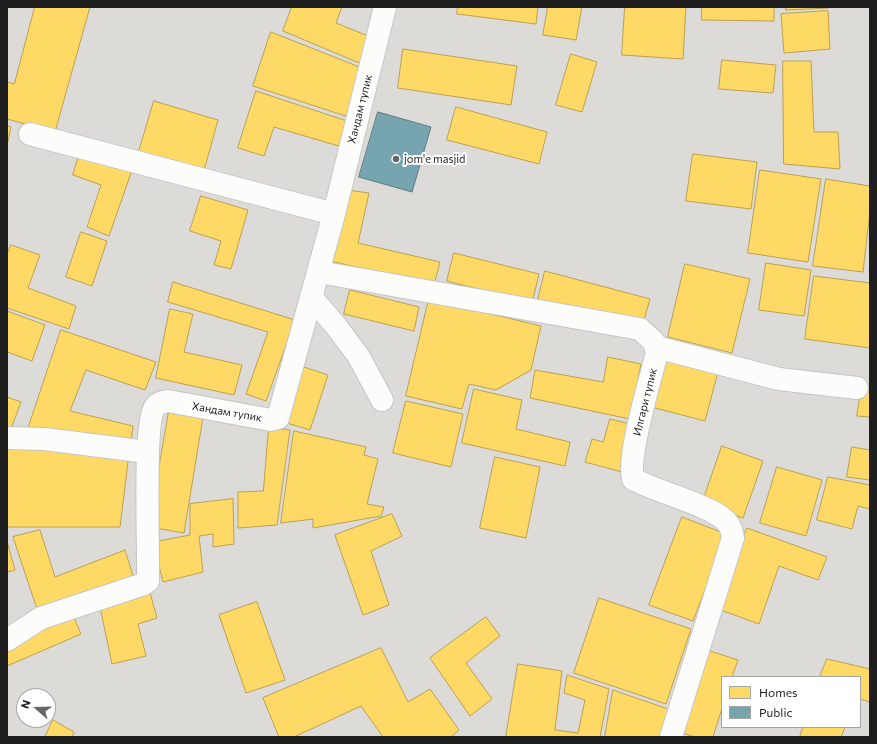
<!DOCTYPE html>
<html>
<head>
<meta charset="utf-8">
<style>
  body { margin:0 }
  #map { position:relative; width:877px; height:744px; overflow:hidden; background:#edece7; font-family:Commissioner,sans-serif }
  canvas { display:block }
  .frame { position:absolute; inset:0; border:8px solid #1e1e1e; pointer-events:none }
  .legend { position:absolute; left:721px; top:676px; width:140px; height:52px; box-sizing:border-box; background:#fff; border:1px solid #a5a5a5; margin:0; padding:5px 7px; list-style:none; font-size:12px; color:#1e1e1e }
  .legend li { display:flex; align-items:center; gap:8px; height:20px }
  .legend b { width:20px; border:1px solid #a5a5a5 }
  .north { position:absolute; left:16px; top:688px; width:40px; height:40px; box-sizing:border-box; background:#fff; border:1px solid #a5a5a5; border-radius:50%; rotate:290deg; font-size:11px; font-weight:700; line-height:16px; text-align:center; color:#1e1e1e }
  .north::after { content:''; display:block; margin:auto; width:14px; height:18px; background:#666664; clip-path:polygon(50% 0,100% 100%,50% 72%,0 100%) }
</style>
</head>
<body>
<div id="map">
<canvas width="877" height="744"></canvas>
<div class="frame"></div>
<ul class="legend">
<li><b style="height:11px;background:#ffd966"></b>Homes</li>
<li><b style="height:11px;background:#76a5af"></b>Public</li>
</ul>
<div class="north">N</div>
</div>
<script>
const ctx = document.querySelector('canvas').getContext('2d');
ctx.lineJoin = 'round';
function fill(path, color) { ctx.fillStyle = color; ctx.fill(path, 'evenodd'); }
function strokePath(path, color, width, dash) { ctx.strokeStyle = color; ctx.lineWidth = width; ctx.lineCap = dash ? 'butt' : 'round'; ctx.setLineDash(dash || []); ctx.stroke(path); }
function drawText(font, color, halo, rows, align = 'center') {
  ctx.font = font + ' Commissioner,sans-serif'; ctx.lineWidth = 4; ctx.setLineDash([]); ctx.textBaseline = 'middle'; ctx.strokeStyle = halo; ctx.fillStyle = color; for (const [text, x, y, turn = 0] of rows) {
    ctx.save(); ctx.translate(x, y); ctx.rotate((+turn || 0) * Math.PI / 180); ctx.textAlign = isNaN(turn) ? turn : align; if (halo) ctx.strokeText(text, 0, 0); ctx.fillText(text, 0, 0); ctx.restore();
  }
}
fill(new Path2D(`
  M7,7H870V737H7ZM722,677H860V727H722ZM24,696H48V720H24Z`), '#dcdbd8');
const homes = new Path2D(`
  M35,7H90L55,132L7,119V82L14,84Z
  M292,7H342L336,23L373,38L364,65L283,31Z
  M458,7H538L536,24L457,14Z
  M548,7H582L576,40L543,35Z
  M625,7H686L683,59L622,55Z
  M702,7H774V21L702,20Z
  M786,7H829V8L786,10Z
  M828,11L830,49L784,53L781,14Z
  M271,32L367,70L352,118L253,86Z
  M403,49L517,66L511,105L398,88Z
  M571,54L597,62L582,112L556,105Z
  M722,60L776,65L773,93L719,89Z
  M783,61H811L814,132H838L840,169L784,164Z
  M256,91L350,122L342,147L274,127L264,156L238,148Z
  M154,101L218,120L203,174L138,155Z
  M456,107L547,132L539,164L447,140Z
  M7,126L11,127L7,146Z
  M693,154L757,162L751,209L686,201Z
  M79,155L132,170L109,236L87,227L101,185L73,175Z
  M760,170L821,179L808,262L748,253Z
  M826,179L870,186V211L863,272L813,266Z
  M347,190L369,193L358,243L440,262L434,285L330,261Z
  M201,196L248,210L231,269L214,265L221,241L190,231Z
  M81,232L107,241L92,286L66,277Z
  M11,245L40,255L28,288L76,306L69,329L7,308V255Z
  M454,253L539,274L532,303L447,281Z
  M766,263L811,270L804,316L759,310Z
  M685,264L750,279L732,353L668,337Z
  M545,271L650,299L642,327L538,300Z
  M814,276L870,283V348L805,339Z
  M173,282L295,320L266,401L246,394L268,332L168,302Z
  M350,290L419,307L414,331L344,314Z
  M429,299L541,326L531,370L496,390L469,384L462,409L406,396Z
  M170,309L193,314L184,352L242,365L234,395L156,378Z
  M7,311L45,325L32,361L7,352Z
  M61,330L156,362L145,390L86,370L70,411L133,426L130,449L27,432Z
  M608,357L641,364L630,419L530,398L535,370L603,382Z
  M664,358L718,372L705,421L651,407Z
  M298,365L328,375L310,430L280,421Z
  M862,386L870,388V417L857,416Z
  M474,389L522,400L516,429L570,442L565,466L462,443Z
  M7,397L21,402L11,429L7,428Z
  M406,401L463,414L451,467L393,453Z
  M169,411L203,417L184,533L149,527Z
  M610,419L634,425L622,472L585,462L592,439L603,442Z
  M269,427L290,430L277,525L238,528V492L263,491Z
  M294,431L366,447L364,455L378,459L367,504L384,507L381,516L313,528V519L281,523Z
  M7,446L129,454L120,527H7Z
  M722,446L763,461L743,518L702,504Z
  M852,447L870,450V480L847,477Z
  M495,457L540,467L526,538L480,528Z
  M777,467L822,480L806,536L760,523Z
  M828,477L870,485V509L858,506L852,529L817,520Z
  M233,499L234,544L213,547V534L199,536L203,572L163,582L153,542L190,535V504Z
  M392,514L402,536L371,551L389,605L363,615L335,535Z
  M682,517L726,534L693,621L649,605Z
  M747,528L827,557L818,580L779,566L759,624L718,609Z
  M40,530L55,577L125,550L134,579L38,612L13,537Z
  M7,541L15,570L7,572Z
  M149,589L157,618L138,624L146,656L112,664L99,602Z
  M599,598L691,629L666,704L574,673Z
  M257,602L285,680L246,693L219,615Z
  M73,615L81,634L7,666V647Z
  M486,617L500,636L466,663L492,699L470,716L430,658Z
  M381,648L408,702L430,689L459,730L451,737H383L361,706L294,737H279L263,698Z
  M704,649L738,660L732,677H722V708L713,737H695L677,731Z
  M827,659L870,669V702L860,699V677H820Z
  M518,664L562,671L555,730L578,733L585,700L564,693L567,675L609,689L600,737H506Z
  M613,690L668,709L661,737H605Z
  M53,720L74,732L72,737H45Z
  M803,727H845L841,737H800Z`);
fill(homes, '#ffd966');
strokePath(homes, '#bca150', 1);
const public = new Path2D(`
  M378,112L431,127L412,192L359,177Z`);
fill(public, '#76a5af');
strokePath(public, '#5c7c84', 1);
const minor = new Path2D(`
  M30,134L334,214
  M319,272L640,329L654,342L657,353C650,380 627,456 633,479C657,492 710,505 726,521C731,527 732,531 733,538L671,737
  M311,297L336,326L359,357L382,400
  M656,347L779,379L857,388
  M7,438L44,439L148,452
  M7,640L41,618L144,584L148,581C149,553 143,422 155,407C159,402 163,402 168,401L271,420L278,418L334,214L385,7`);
strokePath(minor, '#c5c5c3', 24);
strokePath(minor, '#fcfcfb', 22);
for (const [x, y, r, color] of [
  [396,159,4,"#666664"]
]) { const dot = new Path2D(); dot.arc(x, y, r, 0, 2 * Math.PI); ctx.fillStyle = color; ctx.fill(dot); strokePath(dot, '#fff', 1.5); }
drawText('11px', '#1e1e1e', '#fff', [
  ["Хандам тупик",360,109,-76],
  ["Илгари тупик",645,402,-76],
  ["Хандам тупик",227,412,10]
]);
drawText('11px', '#1e1e1e', '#fff', [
  ["jom'e masjid",404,159]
], 'left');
</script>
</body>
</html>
